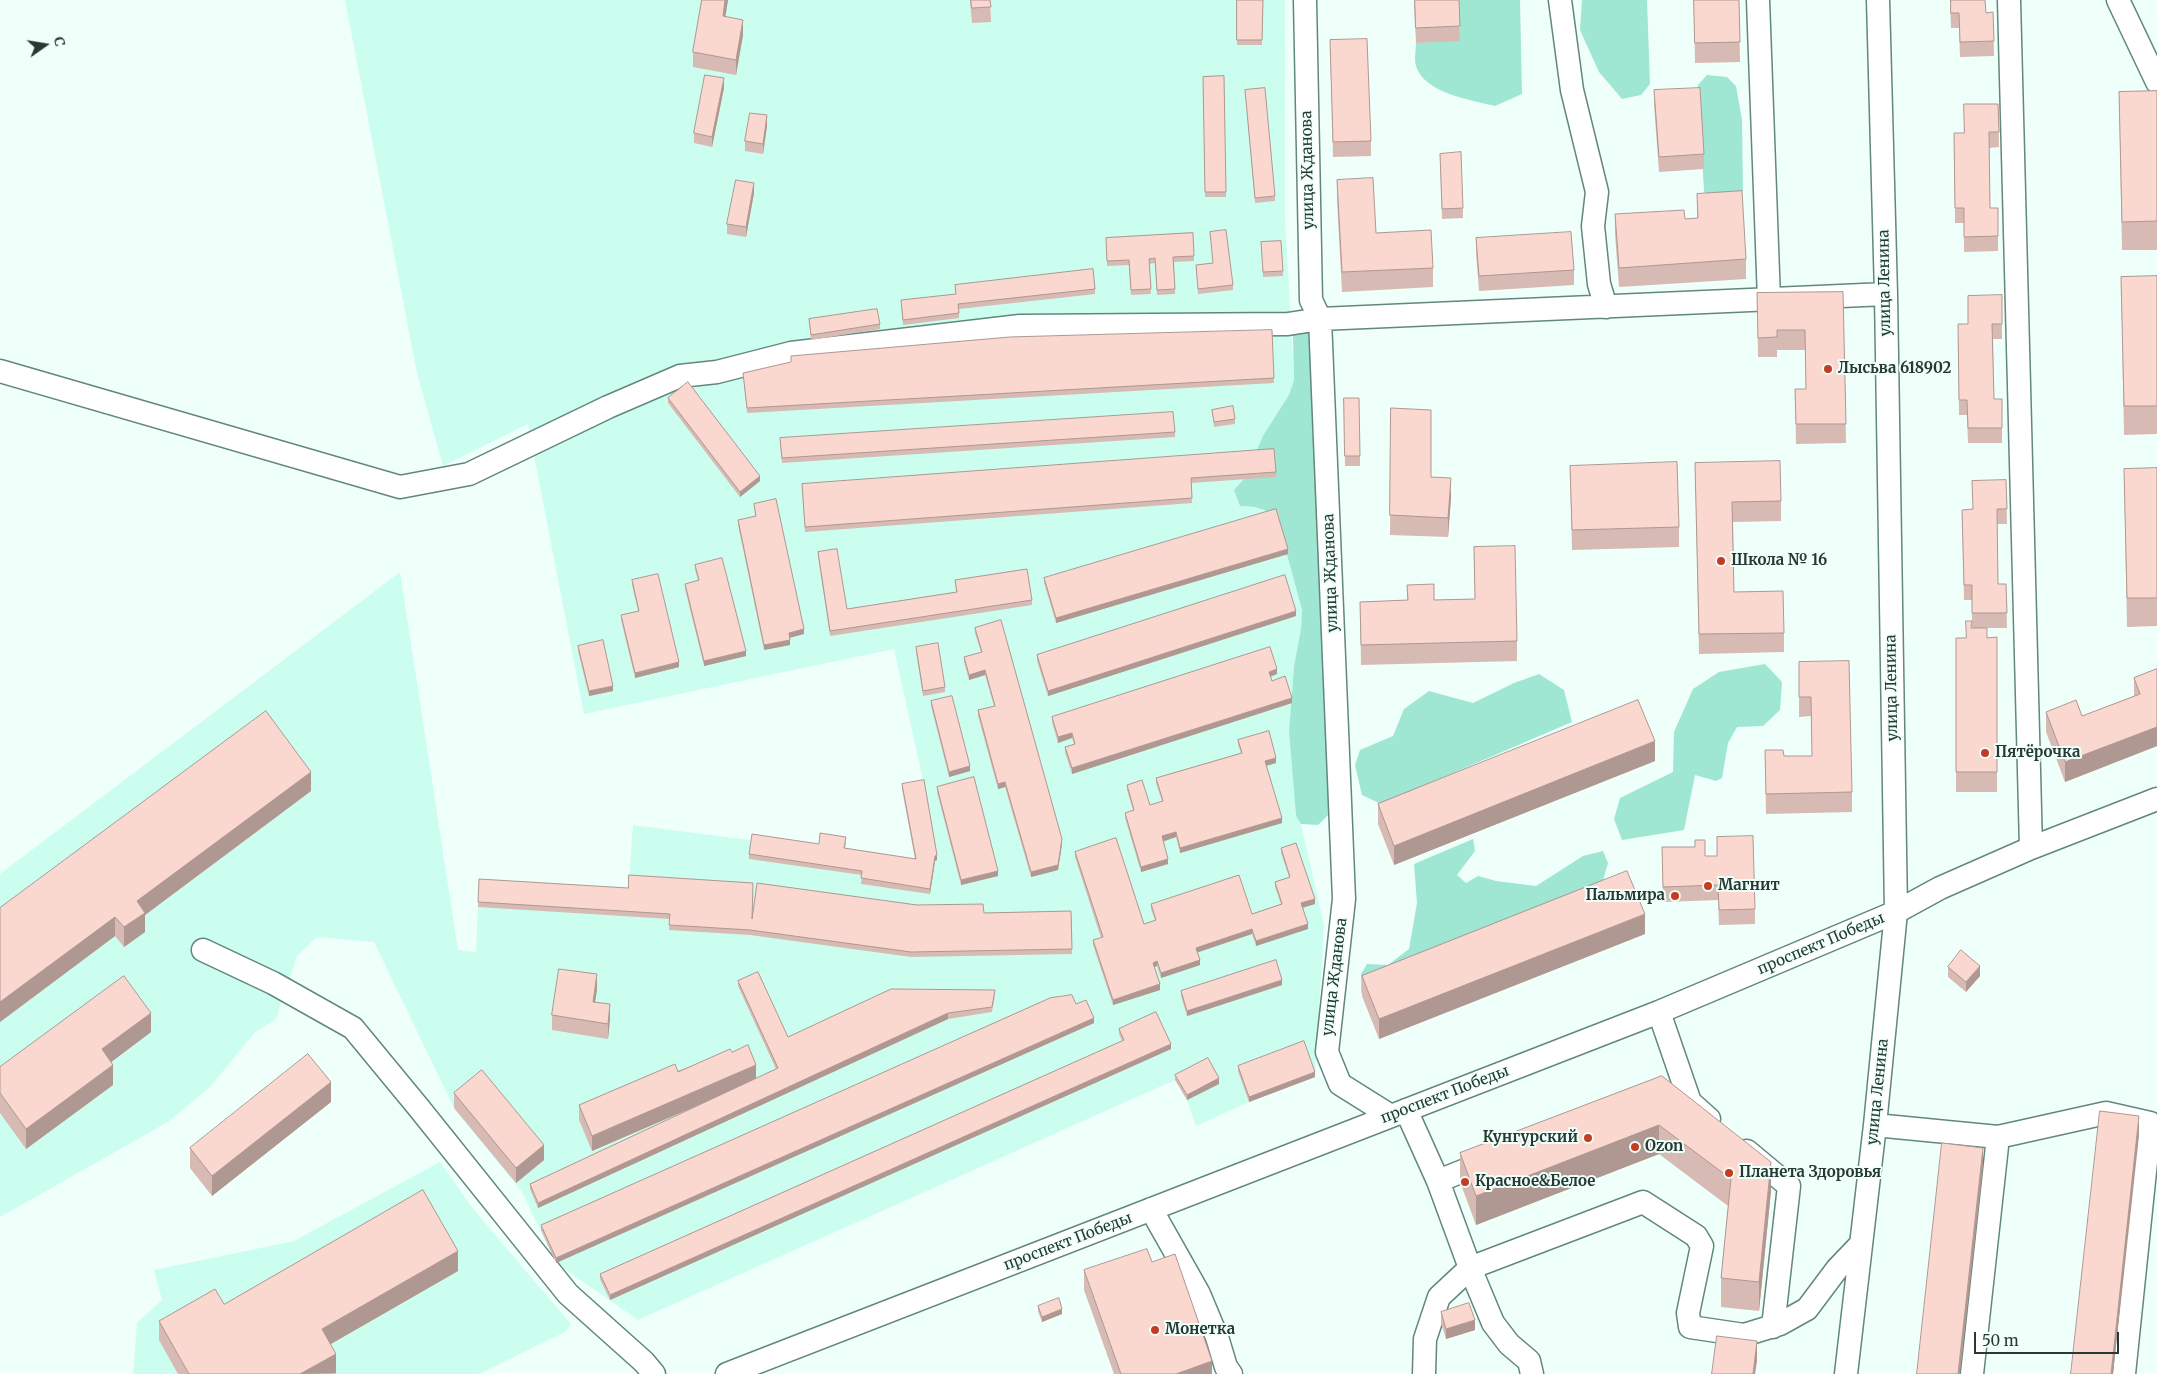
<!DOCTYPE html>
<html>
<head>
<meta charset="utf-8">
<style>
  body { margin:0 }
  #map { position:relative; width:2157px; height:1374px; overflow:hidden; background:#effffa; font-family:Merriweather,serif }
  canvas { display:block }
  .north { position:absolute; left:20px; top:20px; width:50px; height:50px; -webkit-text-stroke:4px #effffa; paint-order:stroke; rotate:77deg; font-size:14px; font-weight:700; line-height:20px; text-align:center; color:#283833 }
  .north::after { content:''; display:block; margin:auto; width:18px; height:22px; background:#283833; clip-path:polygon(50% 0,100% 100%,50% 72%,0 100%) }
  .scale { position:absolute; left:1974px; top:1332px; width:145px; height:22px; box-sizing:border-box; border:2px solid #283833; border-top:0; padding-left:6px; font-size:15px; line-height:18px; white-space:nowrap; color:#283833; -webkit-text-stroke:4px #effffa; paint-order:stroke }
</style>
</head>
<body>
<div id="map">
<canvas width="2157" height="1374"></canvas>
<div class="north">С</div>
<div class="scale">50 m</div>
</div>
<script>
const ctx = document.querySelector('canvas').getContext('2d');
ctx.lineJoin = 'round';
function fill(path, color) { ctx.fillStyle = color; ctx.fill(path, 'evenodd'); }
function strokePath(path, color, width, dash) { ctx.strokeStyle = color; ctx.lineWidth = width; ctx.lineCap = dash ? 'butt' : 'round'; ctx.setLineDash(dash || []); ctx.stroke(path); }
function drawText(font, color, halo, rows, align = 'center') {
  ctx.font = font + ' Merriweather,serif'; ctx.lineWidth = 4; ctx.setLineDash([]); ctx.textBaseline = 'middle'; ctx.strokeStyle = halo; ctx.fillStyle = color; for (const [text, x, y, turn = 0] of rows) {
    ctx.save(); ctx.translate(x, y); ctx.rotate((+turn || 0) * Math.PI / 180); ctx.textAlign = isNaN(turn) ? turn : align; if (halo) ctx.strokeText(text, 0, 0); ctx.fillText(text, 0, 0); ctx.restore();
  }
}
fill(new Path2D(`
  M345,0H1285V218L1294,380L1289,395L1264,434L1276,477L1244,479L1240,506L1255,507L1276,514L1302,610L1301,629L1294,666L1289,732L1296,816L1301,824L1324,925L1315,1077L1249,1102L1196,1126L1187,1100L1175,1080L638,1320L556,1263L522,1192L454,1108L374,942L317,937L297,956L276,1019L254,1033L211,1086L168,1122L0,1217V874L400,572L458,950L476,952L479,884L628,893L633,825L819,849L820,838L846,842L844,852L916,864L902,789L924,785L894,649L584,714L528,424L443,466L417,373Z
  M440,1162L474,1210L571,1324L565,1332L479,1374H133L137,1323L162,1300L154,1270L294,1241Z`), '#ccfeef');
fill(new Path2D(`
  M1458,0H1520L1522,94L1495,106C1471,100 1424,93 1416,66C1414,59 1416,50 1416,43L1460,40Z
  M1582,0H1647L1650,84L1641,95L1622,99L1599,72L1580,30Z
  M1707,75L1727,77L1736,86L1742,120L1743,191L1734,201L1712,203L1704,191L1698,85Z
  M1303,327L1313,335L1316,498L1331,812L1318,825L1301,824L1296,816L1289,732L1294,666L1301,629L1302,610L1276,514L1255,507L1240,506L1234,490L1244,479L1264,434L1289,395L1294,380L1293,336L1295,330Z
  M1765,664L1782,682L1780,710L1763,726L1737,727L1728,743L1722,778L1716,781L1695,775L1684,830L1622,840L1614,819L1620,798L1673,772L1674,732L1693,689L1719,672Z
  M1539,674L1564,690L1572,722L1381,804L1362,795L1355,765L1360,750L1393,736L1404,709L1429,691L1473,703L1514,683Z
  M1473,839L1475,851L1457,875L1466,883L1478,876L1496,881L1536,886L1583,856L1603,851L1608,863L1598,898L1361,993V974L1367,964L1388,965L1409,949L1417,903L1414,864Z`), '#9fe7d2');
const minor = new Path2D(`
  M1305,0L1311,300L1320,319L1344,899L1327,1052L1340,1084L1391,1116
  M1560,0L1572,90L1597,192L1593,226L1599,284L1606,307
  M1758,0L1769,300
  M2009,0L2031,848
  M2118,0L2157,82
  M0,371L400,487L469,474L608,407L680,376L717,372L791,353L1020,326L1288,324L1320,319L1886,294
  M203,950L273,983L353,1028L419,1108L568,1294L644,1362L654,1374
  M1659,1012L1690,1102L1709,1119
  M1406,1110L1438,1181L1470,1268L1493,1323L1509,1344L1529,1361L1532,1374
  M1875,1125L1998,1137L1972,1374
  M1998,1137L2106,1113L2150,1123L2124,1374
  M1747,1151L1789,1186L1773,1327
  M1438,1181L1488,1161
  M1151,1209L1199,1294L1217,1337L1226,1367L1231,1374
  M727,1374L1659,1012L1896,912L1940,888L2031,848L2157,799
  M1424,1374L1425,1339L1439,1297L1470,1268L1643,1202L1696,1236L1702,1246L1688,1313L1690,1327L1744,1335L1780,1324L1807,1309L1837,1269L1860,1245
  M1846,1374L1875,1125L1896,912L1886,294L1878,0`);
strokePath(minor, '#62877c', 25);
strokePath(minor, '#fff', 22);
fill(new Path2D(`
  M702,0H728L725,17L743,35L736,75L693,67V52Z
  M970,0H990L991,22L972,23Z
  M1237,0H1263L1262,45H1237Z
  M1414,0H1459L1460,41L1416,43Z
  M1694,0H1739L1740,62L1695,63Z
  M1950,0L1986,13L1993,12L1994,56L1960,57L1959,28H1951Z
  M1330,40L1371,141V156L1333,157Z
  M1224,76L1226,197H1205L1203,77Z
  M724,88L712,147L694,143V133Z
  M1245,90L1275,196V201L1255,203Z
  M1654,90L1704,154V169L1659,172L1654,105Z
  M2157,91V250H2122L2119,92Z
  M1998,104L1999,147L1989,148L1990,208H1998V251L1964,252V223H1955L1954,133H1964Z
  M767,126L763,154L745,151V141Z
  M1440,154L1463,208V218L1442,219Z
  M1337,180L1376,233L1433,268V287L1342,292L1337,200Z
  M754,193L746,237L727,234V224Z
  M1697,194L1746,259V279L1619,287L1615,234V214L1685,219L1697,218Z
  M1210,232L1233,285V290L1198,294L1196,265L1213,263Z
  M1193,233L1194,261L1174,262L1175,294L1157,295L1155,263L1149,264L1151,294L1131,295L1129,265L1107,266L1106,238Z
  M1476,238L1574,270V285L1479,291L1476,253Z
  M1281,241L1283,276L1263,277L1261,242Z
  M2157,276V434L2124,435L2121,277Z
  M955,285L1095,289V294L959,309V318L903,325L901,300L956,294Z
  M1843,292L1846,443L1796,444L1795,389H1806L1805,350H1777V357H1758L1757,293Z
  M2002,295V339H1993L1994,399H2002V443H1968L1967,415H1959L1958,339L1968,324Z
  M809,319L880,324V329L811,340Z
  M1272,330L1274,383L747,413L743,373Z
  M668,398L760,481L740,497L668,403Z
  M1344,398L1360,456V466H1345Z
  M1391,408L1431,477L1451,498L1448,537L1390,535Z
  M1212,410L1235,419V424L1214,427Z
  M1175,432V437L782,463L780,443Z
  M1695,463L1781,501V521L1733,522L1734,592L1784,633V652L1699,654Z
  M1570,466L1679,527V547L1572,550Z
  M2157,468V626L2127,627L2124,469Z
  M1276,472V477L1191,483L1192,503L805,532L802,484Z
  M2006,480L2007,524H1997L1998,584H2006L2007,628H1987V638L1997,637V792H1956V638H1966L1972,628V600H1964L1962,510L1972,509Z
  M754,504L804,634L790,637V645L764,650L738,525V520L755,516Z
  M1474,547L1517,641V661L1361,665L1360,602L1407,600V585L1434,600L1475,599Z
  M818,552L847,609L956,592L955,580L1032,600V605L830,636L818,557Z
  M1288,554L1056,623L1044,583V578Z
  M695,565L746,656L704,666L685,589V584L698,580L695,570Z
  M632,580L679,667L635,678L621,620V615L638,611L632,585Z
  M1296,616L1048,696L1037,661V655Z
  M975,628L1062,844L1058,870L1031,877L1005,787L998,789L978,716V710L994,706L985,675L969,680L964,662V657L981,652L975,633Z
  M578,646L613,691L589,696L578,651Z
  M916,647L945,687V692L923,696L916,652Z
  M1799,662L1852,792V812L1766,814L1765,750L1784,756H1812L1811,716L1799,717Z
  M2157,669V746L2065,782L2046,732V712L2082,716L2134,696V678Z
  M1277,674L1270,677L1272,681L1292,703L1072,774L1065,752V747L1074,744L1072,738L1058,743L1052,722V717Z
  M931,701L970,771L949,777L931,706Z
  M1238,740L1276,763L1266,766L1282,823L1180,853L1176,837L1163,841L1168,864L1141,872L1125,818V813L1133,810L1127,790V785L1150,805L1162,801L1156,783V778L1241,753L1238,745Z
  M1655,761L1394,865L1378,824V804Z
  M902,784L937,860L935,861L930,894L861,884L862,875L749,859V854L846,842L845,848L915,859L902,789Z
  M937,787L998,876L961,885L937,792Z
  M311,791L145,915V932L124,947L115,936L0,1022V908Z
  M1662,847L1705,856L1755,909V924L1719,925L1718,900L1663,902Z
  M1281,848L1315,904L1303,908L1308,929L1256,946L1252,934L1197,952L1200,965L1161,978L1157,966L1154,967L1160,990L1113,1005L1093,945V940L1101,938L1075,857V852L1144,924L1155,920L1151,909V904L1252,914L1281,904L1275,887V882L1289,877L1281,853Z
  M479,879L752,917L917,905L984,913L1071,911L1072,954L911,957L750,935L669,930L670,919L478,907Z
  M1645,934L1379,1039L1362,996V976Z
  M1948,967L1980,976L1966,992L1948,977Z
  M738,981L788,1037L995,995L992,1012L948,1019L538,1208L530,1189V1184L713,1099L592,1151L579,1120V1105L732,1052L756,1079L776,1069L738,986Z
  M1282,985L1187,1016L1181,996V991Z
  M597,989L595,1002L610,1019L608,1039L552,1030V1015Z
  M1076,1004L1094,1023L556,1263L541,1230V1225Z
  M1119,1029L1171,1049L610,1300L600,1279V1274L1122,1041L1119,1034Z
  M151,1032L111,1062L113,1085L26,1149L0,1113V1067Z
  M1238,1066L1315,1077L1249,1102L1238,1071Z
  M1175,1075L1219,1084L1187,1100L1175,1080Z
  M1662,1076L1771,1191L1759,1311L1721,1307V1278L1728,1206L1659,1154L1476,1225L1460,1182V1153Z
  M454,1093L544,1160L516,1183L454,1108Z
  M331,1102L212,1196L190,1168V1148Z
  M1152,1262L1212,1374H1114L1084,1290V1270Z
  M458,1271L331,1344L336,1373L335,1374H178L159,1340V1321L224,1304Z
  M1038,1306L1062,1314L1042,1322L1038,1311Z
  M1441,1312L1475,1330L1446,1339L1441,1323Z`), '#d7bab3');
fill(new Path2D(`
  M725,0H728L723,31V16Z
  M743,20V35L736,75V60Z
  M724,78V88L712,147V137Z
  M767,115V126L763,154V144Z
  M754,183V193L746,237V227Z
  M760,476V481L740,497V492Z
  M1451,478V498L1448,537V518Z
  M1288,549V554L1056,623V618Z
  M1296,611V616L1048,696V691Z
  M804,629V634L789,638V633Z
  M790,640V645L764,650V645Z
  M746,651V656L704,666V661Z
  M679,662V667L635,678V673Z
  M1277,669V674L1269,677V672Z
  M985,670V675L969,680V675Z
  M613,686V691L589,696V691Z
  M1292,698V703L1072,774V768Z
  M2157,727V746L2065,782V762Z
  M1072,733V738L1058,743V737Z
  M1655,741V761L1394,865V846Z
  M1276,758V763L1265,766V761Z
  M970,766V771L949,777V772Z
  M311,772V791L145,915V932L124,947V927L137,901Z
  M1005,782V787L998,789V784Z
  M1282,818V823L1180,853V848Z
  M1176,832V837L1162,842V836Z
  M1062,839V844L1058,870L1031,877V872Z
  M937,855V860L935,861L930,894V889L935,856Z
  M1168,859V864L1141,872V867Z
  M998,871V876L961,885V880Z
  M1315,899V904L1301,908V903Z
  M1645,914V934L1379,1039V1019Z
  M115,917V936L0,1022V1002Z
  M1308,924V929L1256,946V941Z
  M1252,929V934L1196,953V948Z
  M1200,960V965L1161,978V973Z
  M1157,961V966L1153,968V963Z
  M1980,966V976L1966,992V982Z
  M597,974V989L593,1017V1002Z
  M1282,980V985L1187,1016V1011Z
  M1160,984V990L1113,1005V1000Z
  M610,1004V1019L608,1039V1024Z
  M151,1013V1032L102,1069V1049Z
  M948,1013V1019L538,1208V1203Z
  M1094,1018V1023L556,1263V1258Z
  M1171,1044V1049L610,1300V1295Z
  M113,1065V1085L26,1149V1129Z
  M756,1065V1080L592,1151V1136Z
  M1315,1072V1077L1249,1102V1097Z
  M1219,1078V1084L1187,1100V1095Z
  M331,1082V1102L212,1196V1176Z
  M2139,1116V1136L2113,1374H2111Z
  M1659,1125V1154L1476,1225V1196Z
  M544,1145V1160L516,1183V1168Z
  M1983,1148V1168L1960,1374H1958Z
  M1771,1162V1191L1759,1311V1282Z
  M458,1251V1271L322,1349V1329Z
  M1062,1309V1314L1042,1322V1317Z
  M1475,1320V1330L1446,1339V1329Z
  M1757,1341V1361L1755,1374H1753Z
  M336,1354V1373L300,1374Z
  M1212,1361V1374H1176Z`), '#af9792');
const building = new Path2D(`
  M702,0H725L723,16L743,20L736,60L693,52Z
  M971,0H990L991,7L972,8Z
  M1237,0H1263L1262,40H1237Z
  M1415,0H1459L1460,26L1416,28Z
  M1694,0H1739L1740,42L1695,43Z
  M1951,0H1985L1986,13L1993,12L1994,41L1960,42L1959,13H1951Z
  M1367,39L1371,141L1333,142L1330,40Z
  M705,75L724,78L712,137L694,133Z
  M1224,76L1226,192H1205L1203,77Z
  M1265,88L1275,196L1255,198L1245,90Z
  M1700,88L1704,154L1659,157L1654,90Z
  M2157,91V221L2122,222L2119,92Z
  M1964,104H1998L1999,132H1989L1990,208H1998V236L1964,237V208H1955L1954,133H1964Z
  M750,113L767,115L763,144L745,141Z
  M1461,152L1463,208L1442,209L1440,154Z
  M1373,178L1376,233L1431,230L1433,268L1342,272L1337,180Z
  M736,180L754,183L746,227L727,224Z
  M1742,191L1746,259L1619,268L1615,214L1684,210L1685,219L1698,218L1697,194Z
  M1226,230L1233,285L1198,289L1196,265L1213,263L1210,232Z
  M1571,232L1574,270L1479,276L1476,238Z
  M1193,233L1194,256L1173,257L1175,289L1157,290L1155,258L1149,259L1151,289L1131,290L1129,260L1107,261L1106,238Z
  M1281,241L1283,271L1263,272L1261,242Z
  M1093,269L1095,289L958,304L959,313L903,320L901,300L956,294L955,285Z
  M2157,276V406H2124L2121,277Z
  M1843,292L1846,424H1796L1795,389H1806L1805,330H1777V337L1758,338L1757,293Z
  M2002,295V324H1992L1994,399H2002V428H1968L1967,400H1959L1958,324H1968V296Z
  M877,309L880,324L811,335L809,319Z
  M1272,330L1274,378L747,408L743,373L791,362V356L1010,337Z
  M688,382L760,476L740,492L668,398Z
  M1344,398H1359L1360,456H1345Z
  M1233,406L1235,419L1214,422L1212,410Z
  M1391,408L1431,410V477L1451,478L1448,518L1390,515Z
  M1173,412L1175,432L782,458L780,438Z
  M1274,449L1276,472L1191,478L1192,498L805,527L802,484Z
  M1780,461L1781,501L1732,502L1734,592L1783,591L1784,633L1699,634L1695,463Z
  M1677,462L1679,527L1572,530L1570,466Z
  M2157,468V598H2127L2124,469Z
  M2006,480L2007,509H1997L1998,584H2006L2007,613H1972V585H1964L1962,510L1973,509L1972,481Z
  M776,499L804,629L789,633L790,640L764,645L738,520L756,516L754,504Z
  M1276,509L1288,549L1056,618L1044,578Z
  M1515,546L1517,641L1361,645L1360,602L1408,600L1407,585L1434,584V600L1475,599L1474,547Z
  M837,549L847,609L957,592L955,580L1027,569L1032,600L830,631L818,552Z
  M722,558L746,651L704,661L685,584L699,580L695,565Z
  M658,574L679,662L635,673L621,615L639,611L632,580Z
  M1285,575L1296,611L1048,691L1037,655Z
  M1001,620L1062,839L1058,865L1031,872L1005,782L998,784L978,710L995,706L985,670L969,675L964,657L982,652L975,628Z
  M1966,621H1972L1971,628H1987V638L1997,637V772H1956V638H1966Z
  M603,640L613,686L589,691L578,646Z
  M938,643L945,687L923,691L916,647Z
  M1270,647L1277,669L1269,672L1272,681L1285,676L1292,698L1072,768L1065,747L1075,744L1072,733L1058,737L1052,717Z
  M1849,661L1852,792L1766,794L1765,750H1783L1784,756H1812L1811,697H1799V662Z
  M2157,669V727L2065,762L2046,712L2076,700L2082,716L2140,694L2134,678Z
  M952,696L970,766L949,772L931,701Z
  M1638,700L1655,741L1394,846L1378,804Z
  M266,711L311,772L137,901L145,913L124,927L115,917L0,1002V908Z
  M1269,731L1276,758L1265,761L1282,818L1180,848L1176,832L1162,836L1168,859L1141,867L1125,813L1134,810L1127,785L1142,780L1150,805L1163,801L1156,778L1242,753L1238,740Z
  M974,777L998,871L961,880L937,787Z
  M924,780L937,855L935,856L930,889L861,878L862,871L749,854L752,834L819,844L820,833L846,837L844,848L916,859L902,784Z
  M1753,836L1755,909L1719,910L1718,885L1663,887L1662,847H1695V840H1705V856H1717V837Z
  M1116,838L1144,924L1156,920L1151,904L1239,875L1252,914L1282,904L1275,882L1290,877L1281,848L1296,843L1315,899L1301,903L1308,924L1256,941L1252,929L1196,948L1200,960L1161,973L1157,961L1153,963L1160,984L1113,1000L1093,940L1103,937L1075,852Z
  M1627,871L1645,914L1379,1019L1362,976Z
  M629,875L753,883L752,919L757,883L917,905L983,904L984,913L1071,911L1072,949L911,952L750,930L669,925L670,914L478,902L479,879L628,888Z
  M1961,950L1980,966L1966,982L1948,967Z
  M1276,960L1282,980L1187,1011L1181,991Z
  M559,969L597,974L593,1002L610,1004L608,1024L552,1015Z
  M758,972L788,1037L891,989L995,990L992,1007L948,1013L538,1203L530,1184L778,1068L738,981Z
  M124,976L151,1013L102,1049L113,1065L26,1129L0,1093V1067Z
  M1072,995L1076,1004L1086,1000L1094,1018L556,1258L541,1225L1050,998Z
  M1156,1012L1171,1044L610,1295L600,1274L1124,1040L1119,1029Z
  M1304,1041L1315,1072L1249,1097L1238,1066Z
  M748,1045L756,1065L592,1136L579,1105L675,1064L678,1072L730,1049L732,1052Z
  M308,1054L331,1082L212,1176L190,1148Z
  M1208,1058L1219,1078L1187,1095L1175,1075Z
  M482,1070L544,1145L516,1168L454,1093Z
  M1662,1076L1771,1162L1759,1282L1721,1278L1731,1179L1659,1125L1476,1196L1460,1153Z
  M2100,1111L2139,1116L2111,1374H2071Z
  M1942,1143L1983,1148L1958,1374H1917Z
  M423,1190L458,1251L322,1329L336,1354L300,1374H189L159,1321L215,1289L224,1304Z
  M1147,1249L1152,1262L1175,1254L1212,1361L1176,1374H1121L1084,1270Z
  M1059,1298L1062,1309L1042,1317L1038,1306Z
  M1469,1303L1475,1320L1446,1329L1441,1312Z
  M1717,1336L1757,1341L1753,1374H1712Z`);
fill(building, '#fad8d0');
strokePath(building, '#af9792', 1);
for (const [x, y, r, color] of [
  [1828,369,5,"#c63b22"],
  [1721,561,5,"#c63b22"],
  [1985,753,5,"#c63b22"],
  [1708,886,5,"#c63b22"],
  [1675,896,5,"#c63b22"],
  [1588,1138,5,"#c63b22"],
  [1635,1147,5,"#c63b22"],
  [1729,1173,5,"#c63b22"],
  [1465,1182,5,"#c63b22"],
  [1155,1330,5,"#c63b22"]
]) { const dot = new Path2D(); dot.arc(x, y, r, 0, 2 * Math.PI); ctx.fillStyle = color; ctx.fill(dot); strokePath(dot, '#effffa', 2); }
drawText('15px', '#283833', '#effffa', [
  ["улица Жданова",1308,170,-91],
  ["улица Ленина",1885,283,-91],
  ["улица Жданова",1331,573,-92],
  ["улица Ленина",1892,688,-91],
  ["проспект Победы",1821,944,-23],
  ["улица Жданова",1335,977,-83],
  ["улица Ленина",1878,1092,-84],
  ["проспект Победы",1445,1095,-21],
  ["проспект Победы",1068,1242,-21]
]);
drawText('bold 15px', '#283833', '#effffa', [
  ["Лысьва 618902",1838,369],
  ["Школа № 16",1731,561],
  ["Пятёрочка",1995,753],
  ["Магнит",1718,886],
  ["Пальмира",1665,896,"right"],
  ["Кунгурский",1578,1138,"right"],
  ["Ozon",1645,1147],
  ["Планета Здоровья",1739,1173],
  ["Красное&Белое",1475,1182],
  ["Монетка",1165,1330]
], 'left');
</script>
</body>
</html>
